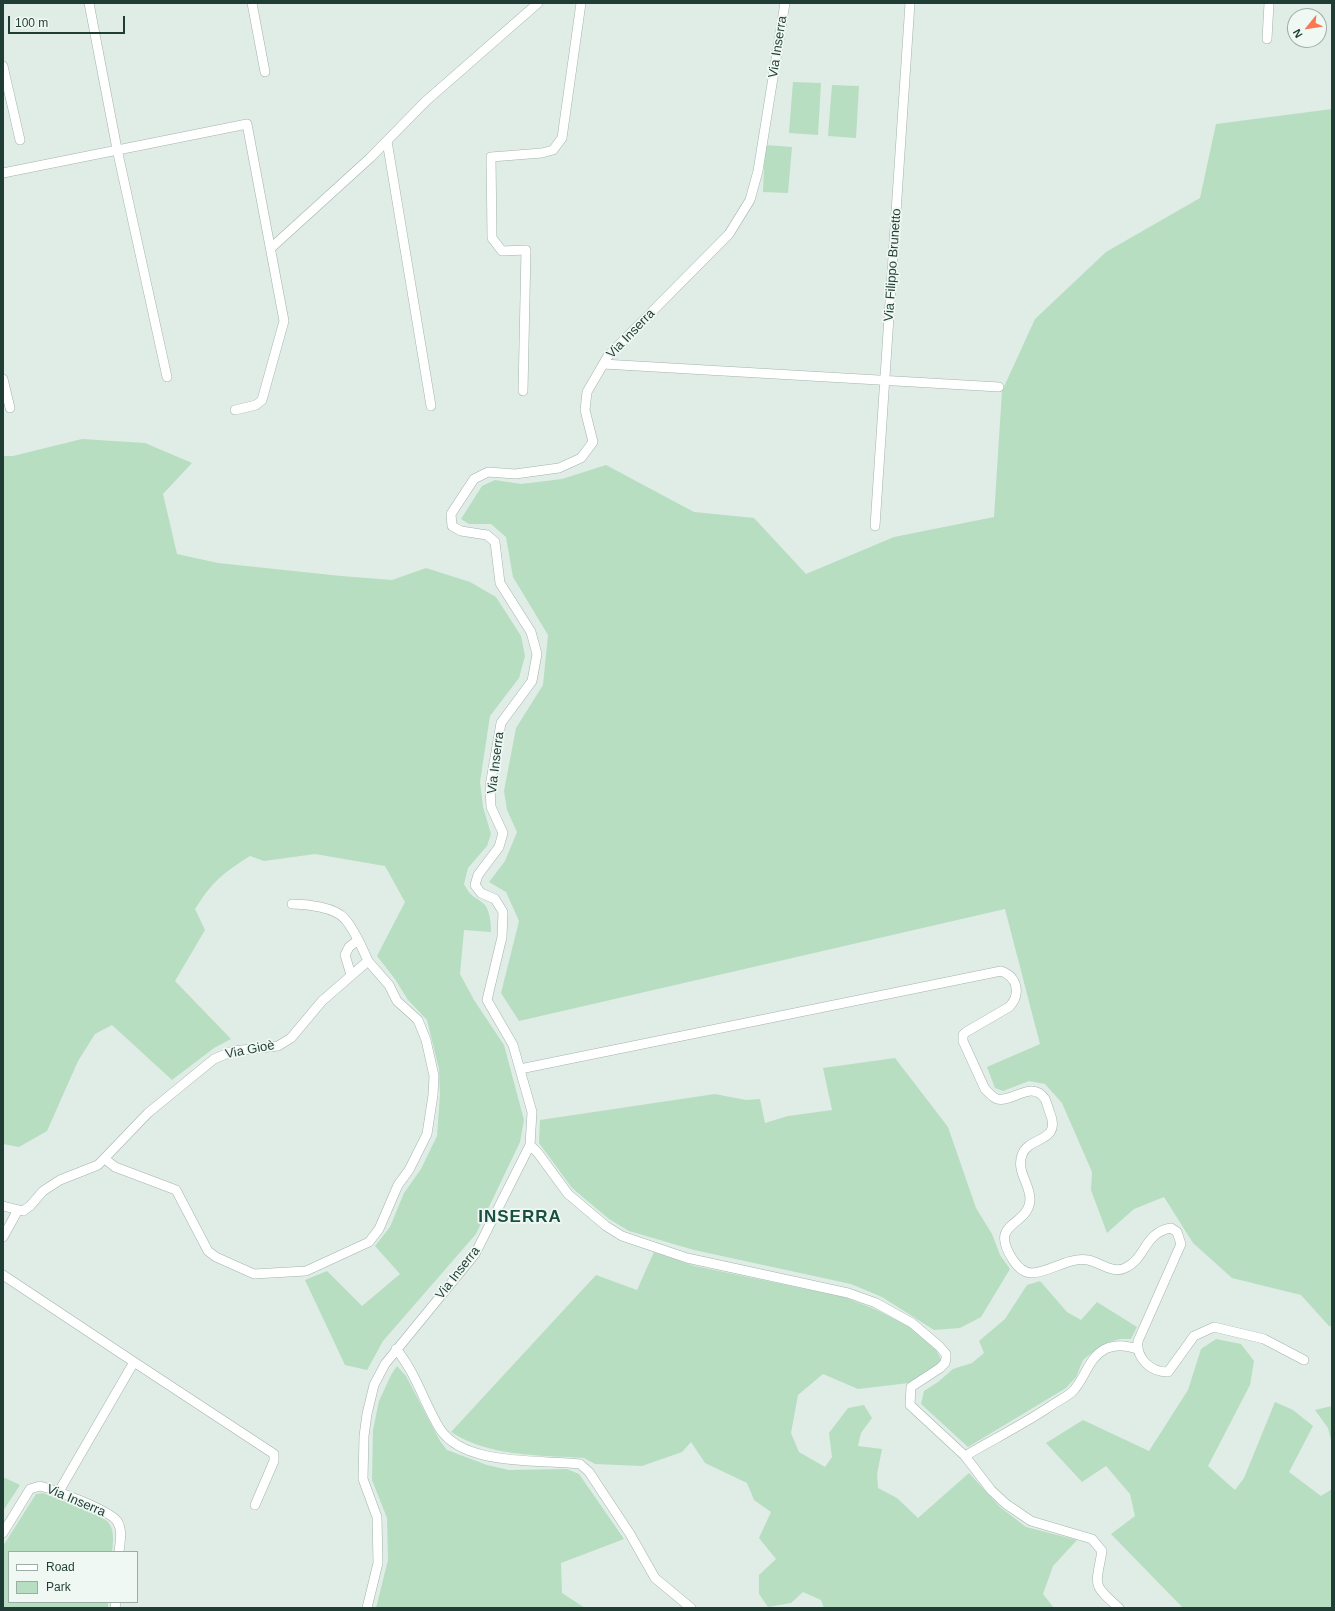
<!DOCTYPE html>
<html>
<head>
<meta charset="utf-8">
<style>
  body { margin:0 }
  #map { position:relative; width:1335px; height:1611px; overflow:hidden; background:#e0ece6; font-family:Arial,sans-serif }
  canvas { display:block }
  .frame { position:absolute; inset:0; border:4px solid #1f3d35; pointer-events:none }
  .legend { position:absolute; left:8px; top:1551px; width:130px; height:52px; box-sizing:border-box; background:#f0f8f4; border:1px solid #9cada8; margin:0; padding:5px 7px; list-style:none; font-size:12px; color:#1f3d35 }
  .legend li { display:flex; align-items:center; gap:8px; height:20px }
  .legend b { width:20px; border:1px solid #9cada8 }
  .north { position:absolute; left:1287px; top:8px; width:40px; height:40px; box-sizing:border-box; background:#f0f8f4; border:1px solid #9cada8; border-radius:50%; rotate:240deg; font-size:11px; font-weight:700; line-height:16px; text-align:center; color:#1f3d35 }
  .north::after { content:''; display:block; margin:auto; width:14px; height:18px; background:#fa774f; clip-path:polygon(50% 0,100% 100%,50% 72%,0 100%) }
  .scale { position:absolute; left:8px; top:16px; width:117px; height:18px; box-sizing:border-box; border:2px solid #1f3d35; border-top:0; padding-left:5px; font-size:12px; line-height:14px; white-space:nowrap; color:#1f3d35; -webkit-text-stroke:3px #f0f8f4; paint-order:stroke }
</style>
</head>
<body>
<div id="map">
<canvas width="1335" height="1611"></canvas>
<div class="frame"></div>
<ul class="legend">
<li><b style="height:5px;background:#fff"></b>Road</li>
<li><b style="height:11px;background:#b7dec1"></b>Park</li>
</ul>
<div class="north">N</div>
<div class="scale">100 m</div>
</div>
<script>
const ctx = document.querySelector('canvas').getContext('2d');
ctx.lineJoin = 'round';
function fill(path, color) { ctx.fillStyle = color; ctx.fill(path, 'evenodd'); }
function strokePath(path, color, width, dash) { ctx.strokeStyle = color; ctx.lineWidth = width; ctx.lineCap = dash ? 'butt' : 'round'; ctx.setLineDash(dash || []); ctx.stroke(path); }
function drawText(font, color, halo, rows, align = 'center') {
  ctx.font = font + ' Arial,sans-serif'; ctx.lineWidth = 3.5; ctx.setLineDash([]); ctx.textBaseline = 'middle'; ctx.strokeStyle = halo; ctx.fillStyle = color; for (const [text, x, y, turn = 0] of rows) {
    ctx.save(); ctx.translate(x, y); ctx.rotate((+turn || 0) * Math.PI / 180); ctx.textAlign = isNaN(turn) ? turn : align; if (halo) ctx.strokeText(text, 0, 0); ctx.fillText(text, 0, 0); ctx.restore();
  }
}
fill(new Path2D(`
  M793,82L821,83L818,135L789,133Z
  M832,85L859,86L856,138L828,136Z
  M1332,109V1326H1329L1301,1295L1232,1278L1193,1243L1164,1197L1134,1209L1107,1233L1091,1190L1092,1172L1062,1103L1045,1084L1029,1081L1003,1091L995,1088L987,1067L1040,1044L1005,909L519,1021L501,993L519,921L506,892L489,882L505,861L517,832L507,810L504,791L516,728L543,685L548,635L513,577L506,537L491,524H469L461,519L482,486L495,480L521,484L562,479L606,465L694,512L754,518L806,574L894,537L994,517L1002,391L1035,319L1106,252L1200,198L1216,124Z
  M765,145L792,147L788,193L763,192Z
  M82,439L145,443L192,463L163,494L177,554L218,563L341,576L392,580L426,568L470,582L496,597L521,636L525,656L519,678L490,716L480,782L483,807L491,834L487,846L468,868L464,884C472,899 474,895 484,904C490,910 491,924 491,932L464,930L460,974L474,1000L504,1045L524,1120L520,1142L476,1234L383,1341L367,1370L345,1365L305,1280L327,1271L362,1306L400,1274L375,1246L390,1227L404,1193L421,1169L437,1136L440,1094L439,1069L427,1020L408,1000L395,979L377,956L405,902L385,866L315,854L264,861L250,856C223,873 212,882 195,909L205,930L175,981L231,1039L214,1048L172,1080L112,1025L95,1034L78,1061L47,1131L19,1147L3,1144V456H13Z
  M895,1058L948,1127L976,1208L992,1234L1000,1255L1010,1269L981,1317L960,1328L934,1330L882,1297L851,1284L694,1250L629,1231L609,1219L572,1188L539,1143L540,1120L715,1094L746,1100L760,1099L765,1123L788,1116L832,1110L823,1068Z
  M654,1252L695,1266L844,1297L877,1310L912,1328L936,1350L941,1359L939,1364L909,1383L858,1389L823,1374L798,1395L791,1433L799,1452L825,1467L832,1457L829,1433L848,1408L864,1405L872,1418L861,1433L858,1446L882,1449L877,1474L878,1488L897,1498L918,1518L969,1473L1000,1507L1026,1527L1077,1540L1053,1566L1043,1594L1054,1608H824L821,1600L803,1592L791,1603L768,1607L759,1594V1575L776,1559L759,1538L771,1512L754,1500L747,1483L705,1463L691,1442L682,1452L642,1466L595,1464L584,1458C539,1455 490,1457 451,1432L596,1275L637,1290Z
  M1040,1281L1067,1312L1081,1320L1097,1302L1137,1327L1131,1339H1120L1109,1342L1093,1352L1083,1360L1076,1377L1066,1388L968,1447L921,1404L924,1391L938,1382L953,1369L972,1363L984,1353L979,1341L1005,1319L1027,1285Z
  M1216,1339L1241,1344L1254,1361L1250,1385L1208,1466L1235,1490L1244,1478L1275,1402L1293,1410L1313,1426L1289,1472L1321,1496L1332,1489V1608H1183L1111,1534L1135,1516L1130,1494L1106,1466L1082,1482L1046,1443L1083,1420L1149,1451L1188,1390L1201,1349Z
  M397,1366L406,1376L440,1441L447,1450L487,1465L509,1470L567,1469L579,1474L624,1539L561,1563L562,1593L585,1608H376L388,1560L387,1518L372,1480L373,1430L379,1401L391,1375Z
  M1332,1406V1444L1328,1428L1315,1410Z
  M3,1477L20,1485L3,1511Z
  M43,1493C57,1499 100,1513 108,1522C115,1530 113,1543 112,1552H9V1602H108V1608H3V1546L36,1494Z`), '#b7dec1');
const minor = new Path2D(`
  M89,3L117,149L167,377
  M252,3L265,72
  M1267,39L1269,3
  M3,66L20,140
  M387,141L431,406
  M3,173L247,124L284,321L262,400L256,405L235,410
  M271,248L370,158L426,101L538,3
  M603,364L999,387
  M3,379L10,408
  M523,391L526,250L502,251L492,238L491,157L542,153L553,150L562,138L581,3
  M875,526L910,3
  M351,975L345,955L349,947L358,940
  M520,1069L1001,971C1018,977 1021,995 1009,1007L966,1032L963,1035V1041L985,1089C989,1093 992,1097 997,1099C1012,1103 1032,1079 1045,1099C1047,1103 1048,1108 1050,1113C1062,1143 1028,1136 1022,1155C1016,1171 1030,1184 1030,1199C1029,1228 987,1220 1013,1260C1017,1266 1024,1273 1032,1273C1051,1272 1067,1257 1088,1260C1099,1262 1113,1274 1125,1268C1147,1258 1143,1233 1171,1228L1177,1232L1181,1244L1138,1341C1136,1358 1150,1372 1168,1372L1194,1336L1214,1327L1264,1339L1304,1360
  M530,1145L538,1153L568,1194L606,1226L622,1236L687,1258L848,1293L876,1303L912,1323L939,1346L946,1354V1358L945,1363L940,1368L911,1387L910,1405L965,1456L991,1490L1006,1504L1031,1521L1092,1539L1102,1551C1096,1587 1091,1583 1119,1608
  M105,1159L115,1167L176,1190L208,1251L216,1257L254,1274L306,1271L369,1242L379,1229L398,1185L409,1170L427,1134L433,1095L434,1076L426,1040L418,1020L397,1001L389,985L368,961
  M3,1206L23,1211L30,1206L43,1191L60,1180L98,1165L148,1113L214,1059L233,1051L278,1046L291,1038L322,1001L368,961C362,947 355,931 345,919C335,907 306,904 292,904
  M3,1237L18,1210
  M3,1275L134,1362L58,1493
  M396,1349C416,1373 424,1403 440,1429C465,1467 541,1459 580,1464L589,1472L630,1534L655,1578L691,1608
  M134,1362L274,1454V1461L255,1505
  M965,1456C992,1440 1020,1426 1046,1409C1054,1403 1065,1398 1072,1392C1085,1379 1088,1358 1105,1349C1116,1344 1126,1345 1137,1349
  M3,1533L30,1489L40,1486C55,1490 109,1510 117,1521C123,1530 120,1542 119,1552
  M115,1608L116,1602
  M367,1608L378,1563L377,1517L363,1479L364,1436L367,1414L374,1385L385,1364L475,1254L530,1145L532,1112L513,1045L487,1000L502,937L503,912L495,899L481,893L475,885L478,875L499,847L503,833L491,807L490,786L501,723L532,681L537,654L531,632L500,583L495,542L487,535L461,531L452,526L451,514L474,479L488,472L515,474L559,468L581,458L593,442L585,410L587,392L608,356L729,234L750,200L758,171L785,3`);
strokePath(minor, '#a2b4ad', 10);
strokePath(minor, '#fff', 9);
drawText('13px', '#1f3d35', '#f0f8f4', [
  ["Via Inserra",778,47,-81],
  ["Via Filippo Brunetto",893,265,-86],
  ["Via Inserra",631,334,-46],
  ["Via Inserra",496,763,-83],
  ["Via Gioè",250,1050,-11],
  ["Via Inserra",458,1273,-52],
  ["Via Inserra",76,1501,23]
]);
ctx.letterSpacing = '1px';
drawText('bold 17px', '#1a5042', '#f0f8f4', [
  ["INSERRA",520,1217]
]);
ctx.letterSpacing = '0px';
</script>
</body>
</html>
